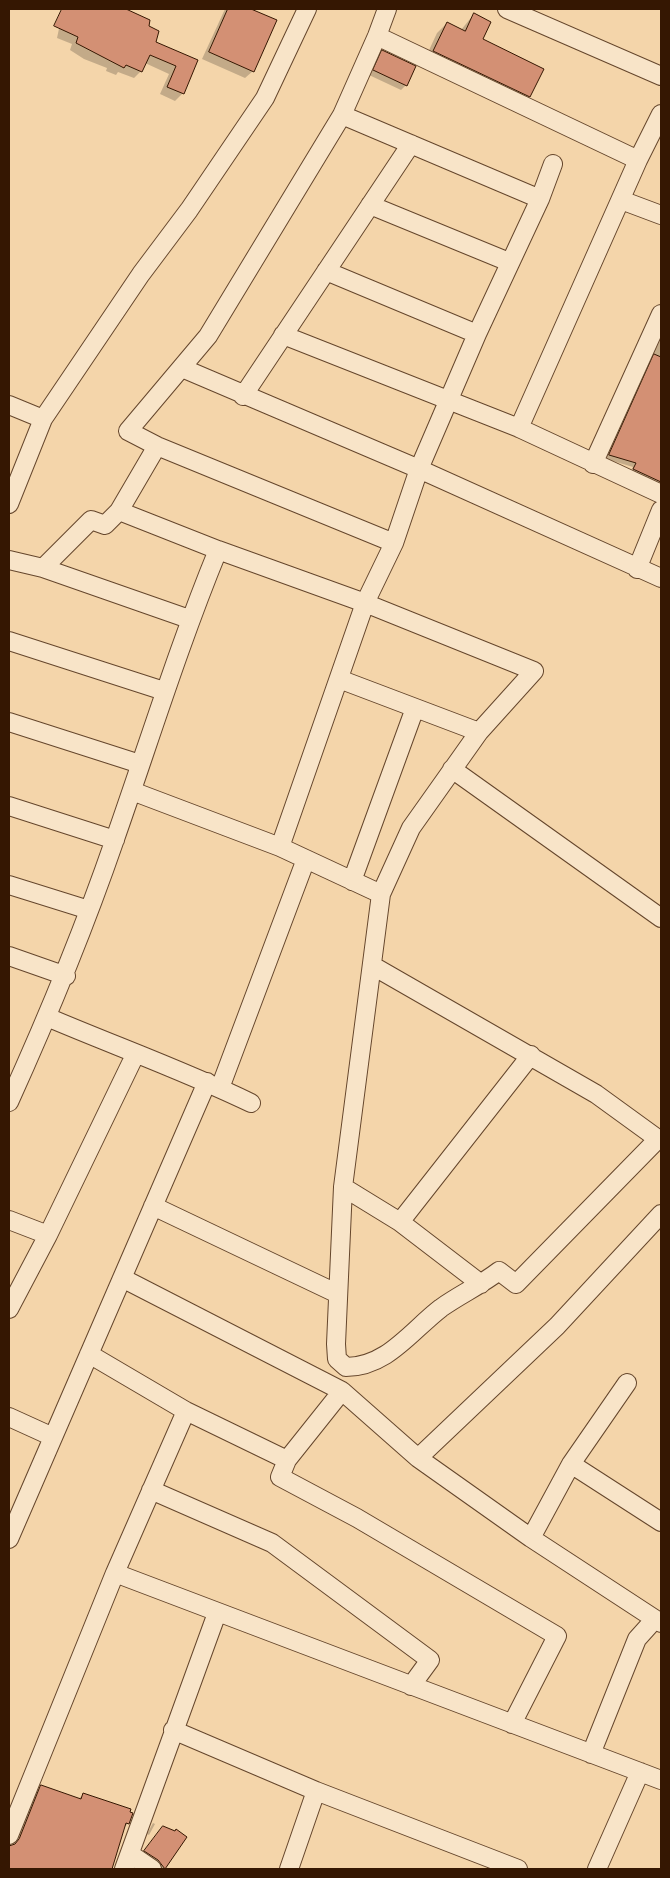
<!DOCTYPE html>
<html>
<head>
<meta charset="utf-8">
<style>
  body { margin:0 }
  #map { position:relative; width:670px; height:1878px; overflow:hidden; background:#f4d5aa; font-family:"IM FELL Double Pica",serif }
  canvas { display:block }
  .frame { position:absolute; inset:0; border:10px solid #351702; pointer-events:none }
</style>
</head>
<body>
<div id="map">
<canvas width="670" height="1878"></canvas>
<div class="frame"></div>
</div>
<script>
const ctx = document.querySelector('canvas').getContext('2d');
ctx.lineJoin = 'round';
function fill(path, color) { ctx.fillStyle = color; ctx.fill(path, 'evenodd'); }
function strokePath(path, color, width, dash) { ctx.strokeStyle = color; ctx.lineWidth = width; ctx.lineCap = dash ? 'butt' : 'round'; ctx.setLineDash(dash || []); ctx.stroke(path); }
fill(new Path2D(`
  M73,9L81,11L83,9H123L149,21L147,27L155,42L197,60L183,93L175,101L160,94L169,74L145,63L141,71L134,78L118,72L116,75L106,71L107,68L84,59L70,50L72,44L57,38L60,24Z
  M225,9H248L275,21L253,71L245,78L202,59Z
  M474,14L481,40L529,96L519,106L424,61L437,33L447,23L461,30Z
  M383,52L406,85L401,90L369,75L378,57Z
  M661,337V485L630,473L633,467L606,459Z
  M41,1786L78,1799L83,1795L128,1823L124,1828L110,1869H9V1847L14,1845L36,1792Z
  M153,1823L155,1824L149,1835L147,1834Z
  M159,1832L186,1837L163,1869H157L140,1856Z`), '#0003');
const building = new Path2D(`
  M62,9H126L150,20L149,26L159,31L156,42L198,60L184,94L167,87L176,66L150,55L142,72L126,65L124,68L76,43L78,37L54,26Z
  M228,9H251L277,20L254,72L209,52Z
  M474,13L491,22L483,39L544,69L530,97L433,51L447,22L465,31Z
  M382,50L416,66L407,86L373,70Z
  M654,354L661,357V482L633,469L636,463L609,455Z
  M41,1785L81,1799L83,1793L131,1809L130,1812L133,1813L129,1824L126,1823L112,1869H9V1846L15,1844L19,1839Z
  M163,1826L175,1831L176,1829L187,1837L165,1869L158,1860L144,1851Z`);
fill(building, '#d39074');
strokePath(building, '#351702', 1);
const street = new Path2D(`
  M387,9L377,36L342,115L208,336L128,431L157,446L394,543
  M507,9L661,76
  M377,36L638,160
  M342,115L540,199
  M621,200L661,215
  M370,205L509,262
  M326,271L477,334
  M283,335L519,428L661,494
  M182,368L419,469L661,578
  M243,396L411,144
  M9,405L43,419
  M519,428L638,160L661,114
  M593,464L661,314
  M9,504L43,419L141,274L189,210L265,98L307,9
  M119,511L218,550L365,603L534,671L479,732L411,828L381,894L343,1187L336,1344L337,1359L346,1367C387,1367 411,1331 441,1308C459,1295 481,1285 499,1271L516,1284L658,1139L596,1094L373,966
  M9,560L43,568L91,520L105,525L119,511L157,446
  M43,568L189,619
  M637,569L661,510
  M9,641L164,691
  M339,679L479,732
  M9,722L140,764
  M452,769L661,918
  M132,791L280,847L365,603L394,543L419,469L477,334L540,199L553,164
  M9,806L115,840
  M280,847L381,894
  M352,881L415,708
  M9,885L89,910
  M9,956L66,976
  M47,1017C115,1046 185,1071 251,1103
  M220,1088L306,859
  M9,1102C48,1016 84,929 115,839C149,742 179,645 218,550
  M343,1187L400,1222L481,1284
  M153,1206L338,1294
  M9,1220L48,1235
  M400,1222L531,1055
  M122,1278L342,1391
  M9,1309L48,1235L135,1055
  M89,1354L186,1411L287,1460
  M9,1417L53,1437
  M418,1458L557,1326L661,1214
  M571,1464L661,1522
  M151,1490L272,1543L430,1660L411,1686
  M531,1538L571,1464L627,1383
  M9,1539L207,1082
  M115,1573L661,1780
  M512,1724L557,1636L357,1518L280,1477L287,1460L342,1391L418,1458L531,1538L661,1623
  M173,1730L316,1791L518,1869
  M591,1754L637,1639L655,1619
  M9,1835L115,1573L186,1411
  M130,1854L152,1869
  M124,1869L217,1613
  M289,1869L316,1791
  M597,1869L640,1772`);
strokePath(street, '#65462c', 20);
strokePath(street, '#f8e4c8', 18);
</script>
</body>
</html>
